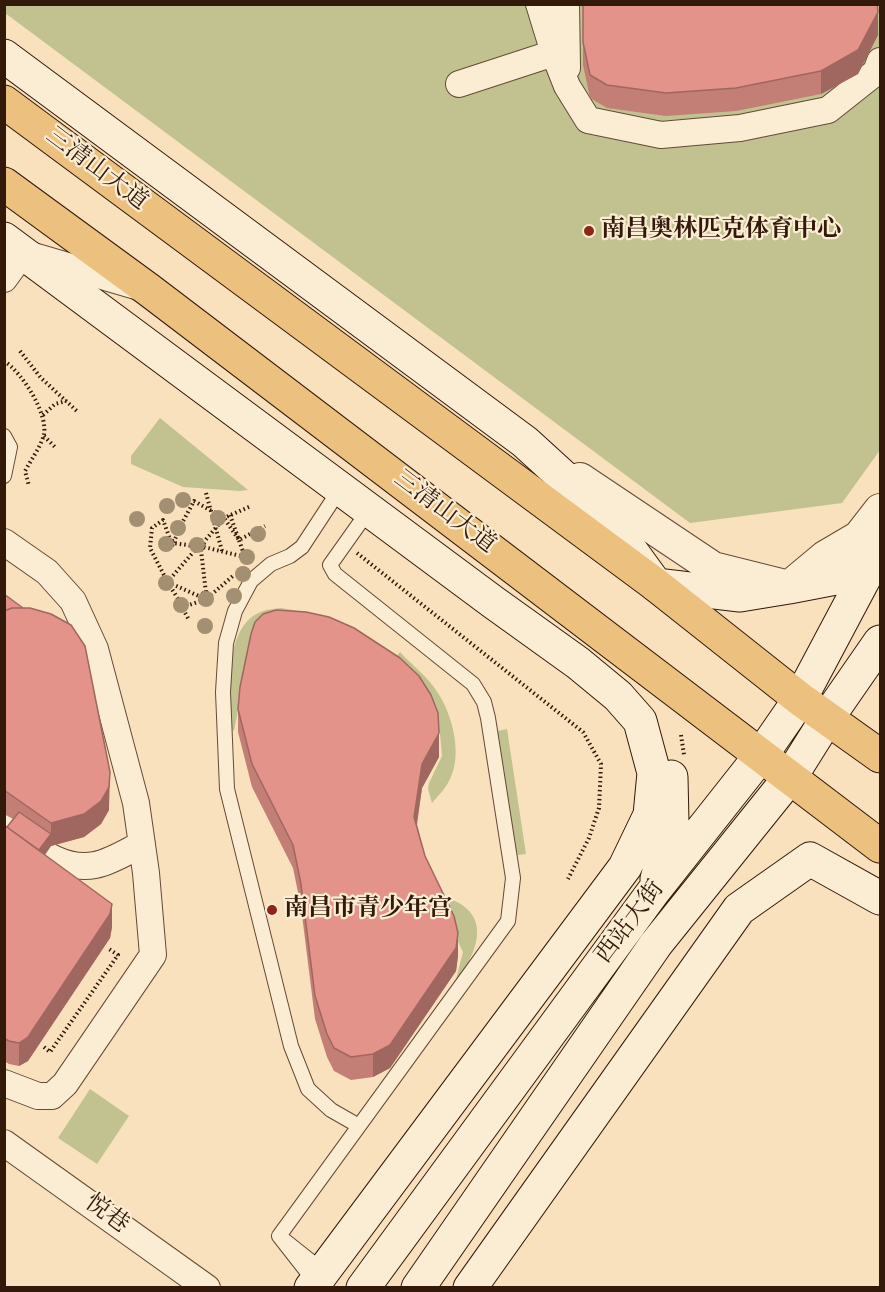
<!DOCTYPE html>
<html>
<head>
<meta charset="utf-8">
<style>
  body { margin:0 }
  #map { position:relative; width:885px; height:1292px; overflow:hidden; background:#f9e1bd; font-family:"IM FELL DW Pica",serif }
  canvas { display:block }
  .frame { position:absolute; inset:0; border:6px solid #32190a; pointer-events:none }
</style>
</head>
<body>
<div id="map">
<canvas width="885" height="1292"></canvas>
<div class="frame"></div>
</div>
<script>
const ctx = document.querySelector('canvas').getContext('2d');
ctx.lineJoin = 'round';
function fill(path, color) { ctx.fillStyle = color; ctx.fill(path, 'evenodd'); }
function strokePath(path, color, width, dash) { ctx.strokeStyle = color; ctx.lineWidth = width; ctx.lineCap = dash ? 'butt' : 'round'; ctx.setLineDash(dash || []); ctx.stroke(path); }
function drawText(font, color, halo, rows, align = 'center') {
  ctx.font = font + ' "IM FELL DW Pica","Noto Serif SC",serif'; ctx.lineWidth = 4.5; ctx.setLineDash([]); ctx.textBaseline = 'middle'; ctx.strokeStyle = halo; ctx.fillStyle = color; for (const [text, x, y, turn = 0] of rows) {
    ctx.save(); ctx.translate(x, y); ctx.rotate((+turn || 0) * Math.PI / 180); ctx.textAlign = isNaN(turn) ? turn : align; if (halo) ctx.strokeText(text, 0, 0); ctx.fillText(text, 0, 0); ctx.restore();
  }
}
fill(new Path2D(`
  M4,5H880V450L842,503L690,523L5,13Z
  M160,418L248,490L240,491L183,487L131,464V456Z
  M281,608L312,613L334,625L392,663L400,652C412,665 429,678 438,693C453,716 463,756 449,781C445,789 438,796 432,803L428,789L429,783L442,756L440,734L433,716L251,645L234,731L229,726C228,693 224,624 263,611C268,609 275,609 281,608Z
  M507,729L526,854L511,856L492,732Z
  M441,897C446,899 454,900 459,903C495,924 469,963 454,987L463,952L439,902Z
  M90,1089L129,1116L97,1164L58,1138Z`), '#c1c28f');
const service = new Path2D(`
  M4,436L10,447L4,476
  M340,489L302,547L290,556L271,564L251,581L235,611L226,643L223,692L227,789L291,1046L308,1089L331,1110L359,1126L508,921L513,878L488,718L484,702L473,684L335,574L330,565L369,510
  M279,1236L359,1126
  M315,1282L279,1236L323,1271`);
const minor = new Path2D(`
  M539,4L554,53L567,86L588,120L661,135L740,128L828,110L876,72L880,61
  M566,4L567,68
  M459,84L554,53
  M4,279L23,253L136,286
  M4,542L47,572L73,601L95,649L136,803L146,873L153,955L65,1084L52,1096H38L4,1083
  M4,826C31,844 60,872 95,865C111,862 128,851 142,844
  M4,1143L207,1288`);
const tertiary = new Path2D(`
  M580,479L713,568L789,587L825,557L859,537L880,510`);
const secondary = new Path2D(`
  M4,56L525,442L605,515L656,585L740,595L789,587L841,577L880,545
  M4,239L493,602L578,663L618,696L640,721L654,773L650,815L625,867L311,1288
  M657,879L672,822L671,777
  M363,1288L653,892L762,754L800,699L877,554
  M418,1288L656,944L791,776L828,717L880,642
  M470,1288L739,909L810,859L880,898`);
const primary = new Path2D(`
  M4,102L656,585L800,699L880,756
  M4,184L149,290L880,846`);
strokePath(service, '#644b37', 16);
strokePath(minor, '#644b37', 28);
strokePath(tertiary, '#644b37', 34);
strokePath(secondary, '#32190a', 35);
strokePath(primary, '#32190a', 35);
strokePath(new Path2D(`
  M20,351L41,378L78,412
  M4,361C22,372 51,417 43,438C39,449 31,460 25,471L29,486
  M43,415L55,404L66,401
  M44,436L55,447
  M206,493L222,551
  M230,515L245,557
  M181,525H175V532L178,533L182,531L181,525L194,501L224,518L239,540L265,526
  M178,533L173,543L194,546
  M165 543a4 4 0 1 1 8 0a4 4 0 1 1-8 0Z
  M194 545a5 5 0 1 1 10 0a5 5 0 1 1-10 0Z
  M203,543L224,518L251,506
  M204,547L253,559
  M201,550L206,593
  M357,553L583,732L601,764L599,808L589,838L568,879
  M166,579L150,548L152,528L163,520L170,539
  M170,579L196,549
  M164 583a4 4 0 1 1 8 0a4 4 0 1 1-8 0Z
  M172,584L201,597
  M170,586L180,602
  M200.5 598a5.5 5.5 0 1 1 11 0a5.5 5.5 0 1 1-11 0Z
  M211,595L234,575
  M178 605a4 4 0 1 1 8 0a4 4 0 1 1-8 0Z
  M186,606L201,601
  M183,609L189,620
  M681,735L684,755
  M44,1047L50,1052L118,955L109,949`), '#32190a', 4, [1.5, 3]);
strokePath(service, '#fbecd4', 14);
strokePath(minor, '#fbecd4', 26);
strokePath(tertiary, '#fbecd4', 32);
strokePath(secondary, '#fbecd4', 33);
strokePath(primary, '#ecc07e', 33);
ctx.fillStyle = '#a38f71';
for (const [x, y] of [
  [183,500],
  [167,506],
  [218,518],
  [137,519],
  [178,528],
  [258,534],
  [166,544],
  [197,545],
  [247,557],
  [243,574],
  [166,583],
  [234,596],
  [206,599],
  [181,605],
  [205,626]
]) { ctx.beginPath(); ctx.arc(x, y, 8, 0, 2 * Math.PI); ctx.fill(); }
fill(new Path2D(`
  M583,4L878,35L858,74L821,94L736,111L666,116L607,108L590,98L583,65Z
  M4,594L109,810L101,824L84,837L51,846L45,855L112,927L110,938L28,1061L19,1066L9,1064L4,1061V825L7,827L13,819L4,814Z
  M238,709L439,757L422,788L417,825L425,856L458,956L456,971L390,1068L373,1077L351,1080L334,1071L327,1057L315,1019L301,907L293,868L252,787L238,732Z`), '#c37e76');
fill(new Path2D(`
  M878,12V35L858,74L821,94V71Z
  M439,733V757L422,788L414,841V817L422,764Z
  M110,772L109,810L101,824L84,837L51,846L34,869V857L51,834V823Z
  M112,904V927L110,938L28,1061L19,1066V1043Z
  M458,933V956L456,971L390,1068L373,1077V1054Z`), '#9f6760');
const building = new Path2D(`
  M583,4H877L878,12L858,50L821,71L736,88L666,93L607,85L590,75L583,42Z
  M4,594L23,608H12L4,611Z
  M12,608H30L51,614L71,625L85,646L110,772L109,787L101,801L84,814L51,823L4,790V611Z
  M276,610L306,612L329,617L354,628L400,658L419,676L431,695L438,713L439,733L422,764L414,817L425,856L454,916L458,933L456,948L390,1045L373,1054L351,1057L334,1048L327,1034L315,996L301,884L293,845L252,764L238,709L240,687L251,634L255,622L263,614Z
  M19,812L51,834L39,850L7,827Z
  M4,825L112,904L110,914L28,1037L19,1043L9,1041L4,1038Z`);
fill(building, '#e39389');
strokePath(building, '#9f6760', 1.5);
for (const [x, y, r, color] of [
  [589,231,6,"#8f2418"],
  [272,910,6,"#8f2418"]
]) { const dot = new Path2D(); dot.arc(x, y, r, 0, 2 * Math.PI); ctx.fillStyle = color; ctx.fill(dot); strokePath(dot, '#fbecd4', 2); }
drawText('24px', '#32190a', '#fbecd4', [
  ["三清山大道",96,170,37],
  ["三清山大道",444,513,37],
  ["西站大街",631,923,-53],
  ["悦巷",106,1215,36]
]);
drawText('bold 24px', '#32190a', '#fbecd4', [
  ["南昌奥林匹克体育中心",601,231],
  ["南昌市青少年宫",284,910]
], 'left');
</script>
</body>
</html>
